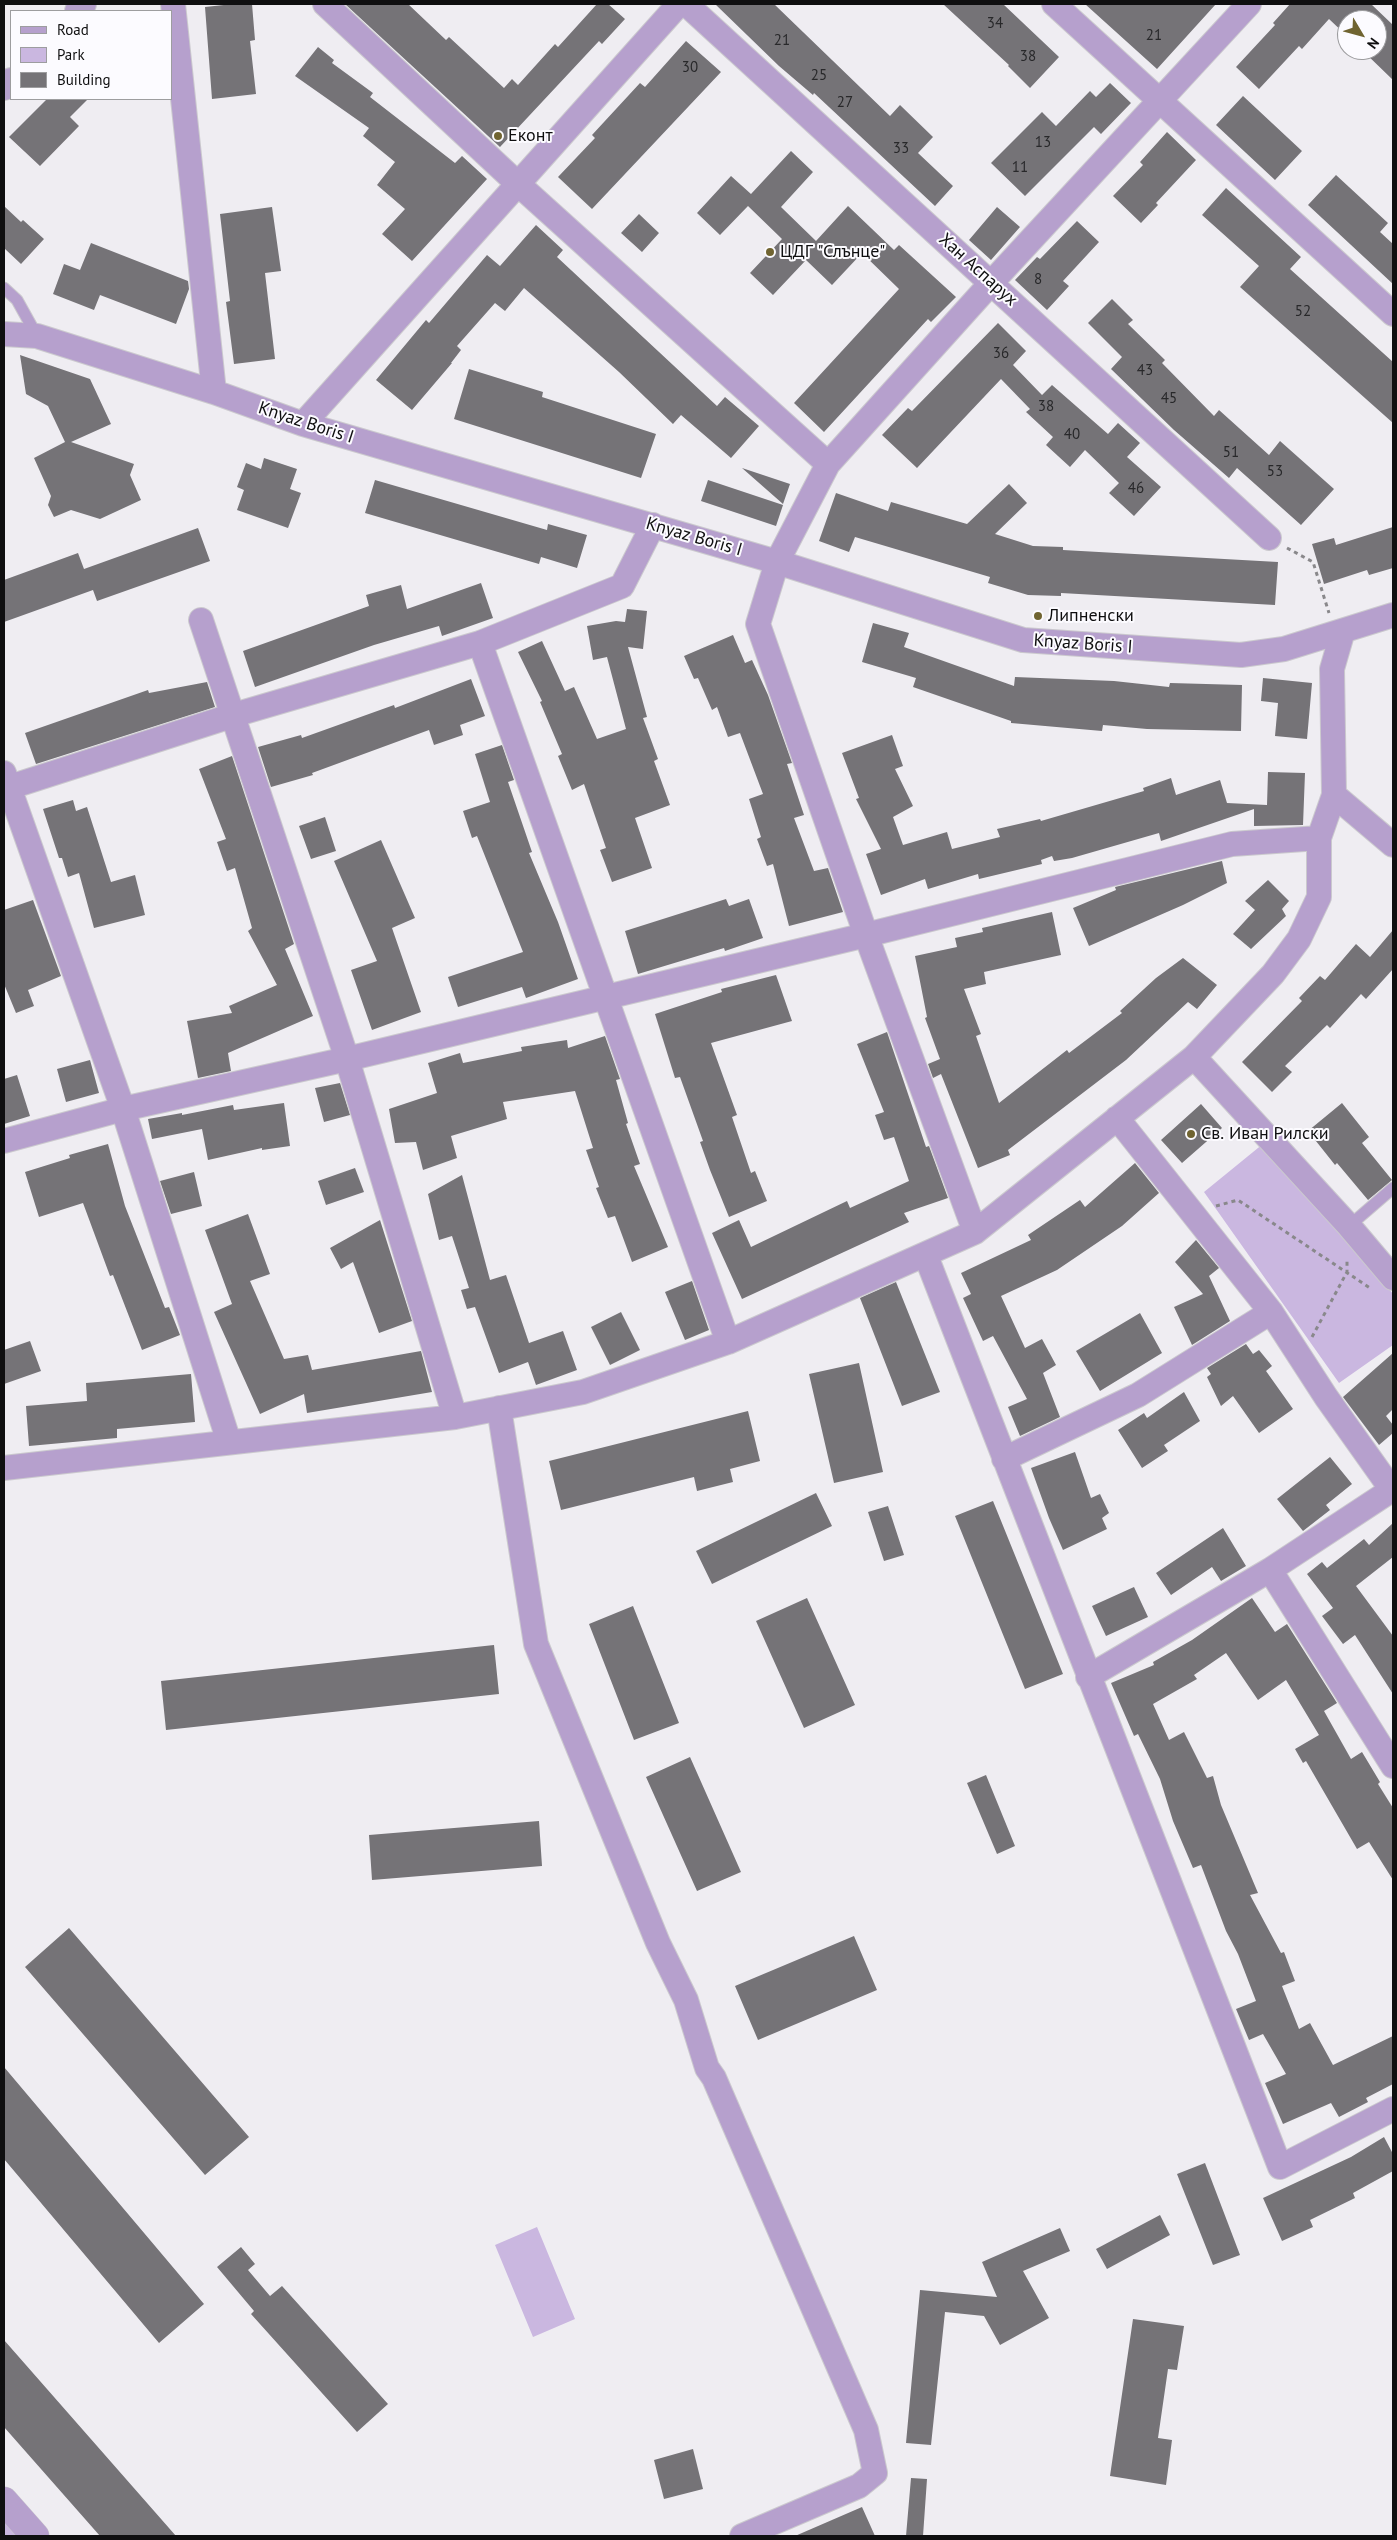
<!DOCTYPE html>
<html>
<head>
<meta charset="utf-8">
<style>
  body { margin:0 }
  #map { position:relative; width:1397px; height:2540px; overflow:hidden; background:#efedf2; font-family:"PT Sans",sans-serif }
  canvas { display:block }
  .frame { position:absolute; inset:0; border:5px solid #0f0f10; pointer-events:none }
  .legend { position:absolute; left:10px; top:10px; width:162px; height:90px; box-sizing:border-box; background:#fcfbff; border:1px solid #9d9d9f; margin:0; padding:6px 9px; list-style:none; font-size:15px; color:#0f0f10 }
  .legend li { display:flex; align-items:center; gap:10px; height:25px }
  .legend b { width:25px; border:1px solid #9d9d9f }
  .north { position:absolute; left:1337px; top:10px; width:50px; height:50px; box-sizing:border-box; background:#fcfbff; border:1px solid #9d9d9f; border-radius:50%; rotate:127deg; font-size:14px; font-weight:700; line-height:20px; text-align:center; color:#0f0f10 }
  .north::after { content:''; display:block; margin:auto; width:18px; height:22px; background:#706431; clip-path:polygon(50% 0,100% 100%,50% 72%,0 100%) }
</style>
</head>
<body>
<div id="map">
<canvas width="1397" height="2540"></canvas>
<div class="frame"></div>
<ul class="legend">
<li><b style="height:6px;background:#b6a0cd"></b>Road</li>
<li><b style="height:14px;background:#cab7e0"></b>Park</li>
<li><b style="height:14px;background:#757377"></b>Building</li>
</ul>
<div class="north">N</div>
</div>
<script>
const ctx = document.querySelector('canvas').getContext('2d');
ctx.lineJoin = 'round';
function fill(path, color) { ctx.fillStyle = color; ctx.fill(path, 'evenodd'); }
function strokePath(path, color, width, dash) { ctx.strokeStyle = color; ctx.lineWidth = width; ctx.lineCap = dash ? 'butt' : 'round'; ctx.setLineDash(dash || []); ctx.stroke(path); }
function drawText(font, color, halo, rows, align = 'center') {
  ctx.font = font + ' "PT Sans",sans-serif'; ctx.lineWidth = 4; ctx.setLineDash([]); ctx.textBaseline = 'middle'; ctx.strokeStyle = halo; ctx.fillStyle = color; for (const [text, x, y, turn = 0] of rows) {
    ctx.save(); ctx.translate(x, y); ctx.rotate((+turn || 0) * Math.PI / 180); ctx.textAlign = isNaN(turn) ? turn : align; if (halo) ctx.strokeText(text, 0, 0); ctx.fillText(text, 0, 0); ctx.restore();
  }
}
fill(new Path2D(`
  M1269,1139L1393,1294V1345L1339,1383L1204,1192Z
  M537,2227L575,2319L533,2337L495,2245Z
  M4,2511L26,2536H4Z`), '#cab7e0');
fill(new Path2D(`
  M233,4H252L255,40L250,41L256,94L212,99L205,7Z
  M345,4H408L446,40L449,37L504,88L512,79L518,85L555,44L558,47L597,4H608L625,19L602,44L599,41L500,147Z
  M715,4H774L890,116L900,105L933,137L918,153L953,186L935,206L814,93L813,95L779,66Z
  M943,4H1003L1059,57L1030,88L1008,66L1009,65Z
  M1085,4H1216L1157,69Z
  M1290,4H1371L1393,25V80L1362,50H1377V20H1347V36L1329,19L1302,49L1299,46L1259,89L1236,67L1275,25L1273,23Z
  M686,41L721,72L592,209L558,177L595,138L592,135L640,83L645,87Z
  M318,47L334,60L332,63L373,93L370,97L455,163L462,156L487,179L412,261L382,234L405,209L377,185L395,162L363,136L369,128L295,76Z
  M1110,83L1131,103L1101,134L1094,127L1025,196L991,163L1042,112L1056,126L1090,91L1096,97Z
  M1243,96L1302,151L1275,180L1216,125Z
  M47,99H88L70,117L79,126L40,166L9,137Z
  M1167,132L1196,160L1156,203L1158,205L1141,223L1113,196L1143,165L1140,162Z
  M791,151L813,172L781,207L816,241L848,206L894,250L899,245L956,297L931,322L928,319L824,432L794,403L899,289L862,253L832,285L806,260L773,295L750,273L782,239L748,206L720,235L697,213L731,176L751,194Z
  M1336,175L1388,223L1380,232L1393,244V284L1308,205Z
  M1226,188L1301,257L1290,269L1393,362V423L1240,287L1259,266L1202,215Z
  M4,206L21,222L23,220L44,239L21,264L4,248Z
  M272,207L281,271L265,273L275,359L234,364L226,302L230,301L220,214Z
  M997,207L1020,227L991,260L969,240Z
  M639,214L659,233L642,252L621,233Z
  M1077,221L1099,242L1063,281L1069,286L1047,310L1015,280L1037,257L1040,259Z
  M536,225L563,250L557,257L717,406L725,397L759,426L731,458L681,415L673,424L619,372L524,288L505,311L495,303L457,346L461,350L451,363H452L412,410L376,380L426,320L429,323L487,255L500,266Z
  M91,243L188,281L189,289L176,324L100,295L94,310L53,294L64,264L80,270Z
  M1112,299L1133,320L1128,324L1165,360L1162,363L1214,416L1219,410L1269,455L1280,441L1334,489L1301,525L1237,468L1229,478L1174,430L1111,369L1122,357L1088,323Z
  M998,323L1026,351L1013,365L1042,395L1052,385L1108,434L1118,423L1140,443L1127,457L1161,487L1134,516L1109,493L1119,483L1085,450L1070,467L1046,445L1053,437L1026,412L1030,409L1001,379L917,468L882,435L908,408L912,411Z
  M20,355L90,379L111,424L71,442L134,464L130,475L141,500L100,519L71,510L54,517L48,505L51,496L34,458L65,442L48,406L26,394Z
  M469,369L543,392L542,397L656,434L641,478L454,419Z
  M264,458L297,469L290,489L301,493L288,528L237,510L244,490L237,487L246,463L261,469Z
  M742,468L790,484L783,504Z
  M375,480L547,530L548,524L587,535L577,568L541,557L539,564L365,513Z
  M708,480L783,505L776,526L701,501Z
  M1009,484L1027,503L995,534L1033,546L1063,547V550L1278,562L1275,605L1061,593V596L1028,595L988,583L990,577L855,537L849,552L819,541L836,493L888,511L891,502L967,524Z
  M1393,527V568L1369,575L1367,570L1324,584L1312,544L1334,538L1336,545Z
  M198,528L210,561L97,601L93,590L4,622V580L78,553L84,569Z
  M481,583L493,618L442,636L439,626L374,645L255,687L243,651L369,606L366,595L401,585L407,609Z
  M627,609L647,611L643,649L628,647L647,717L643,718L658,759L654,761L670,805L635,818L652,868L612,882L600,850L606,848L584,784L572,790L558,756L562,754L540,702L542,701L518,652L542,641L565,691L574,687L597,739L626,729L607,657L593,660L587,626L616,621L625,622Z
  M873,623L909,633L904,647L1014,686L1015,677L1114,681L1169,687L1170,683L1242,685L1241,731L1147,729L1103,725L1102,731L1011,723V721L913,687L916,678L862,662Z
  M733,635L745,663L752,660L768,695L792,763L787,764L804,815L794,818L814,871L828,868L843,912L789,926L773,864L767,866L757,839L761,837L749,799L763,794L740,733L728,737L717,707L712,710L698,678L694,679L684,656Z
  M1263,678L1312,683L1307,739L1275,736L1278,703L1261,701Z
  M471,679L485,716L460,725L463,735L434,745L429,730L312,773L313,775L271,787L258,747L301,735L302,738L394,705L395,708Z
  M207,682L215,707L36,764L25,733L148,690L149,693Z
  M892,735L903,766L895,769L913,806L893,817L903,845L947,832L952,849L1000,837L997,829L1040,819L1041,821L1144,791L1143,788L1171,778L1176,795L1220,780L1227,803L1267,805L1268,772L1305,773L1303,825L1254,826V809L1161,841L1159,833L1072,858L1054,861L1052,856L1041,860L1042,864L979,879L978,874L928,889L925,879L881,895L866,854L881,849L856,799L859,798L842,753Z
  M502,745L514,780L508,782L532,852L529,853L558,922L578,979L526,998L522,987L458,1007L448,977L523,952L477,836L472,838L463,811L490,802L475,754Z
  M232,756L294,944L285,949L313,1016L228,1053L231,1071L198,1078L187,1021L232,1013L229,1006L277,985L248,931L252,928L235,868L227,871L217,842L226,839L199,769Z
  M73,800L76,811L87,807L111,882L135,875L145,915L94,928L79,873L68,877L62,858H59L43,809Z
  M325,817L336,851L311,859L299,826Z
  M381,840L415,918L392,928L421,1012L372,1030L351,970L377,961L334,861Z
  M1222,861L1227,883L1183,905L1089,946L1073,908L1116,890L1115,887Z
  M1268,880L1289,901L1282,909L1286,916L1251,949L1233,934L1255,910L1245,901Z
  M726,899L729,906L749,899L763,938L725,951L724,948L638,974L625,931Z
  M33,900L61,976L28,990L34,1006L16,1013L4,984V910Z
  M1052,912L1061,955L984,972L986,984L964,989L981,1034L976,1036L999,1103L1067,1050L1069,1053L1122,1013L1120,1011L1156,978L1183,958L1217,985L1197,1009L1188,1002L1126,1060L1008,1150L1010,1155L978,1168L941,1074L933,1078L928,1064L940,1059L925,1018L927,1017L915,956L957,947L955,938L983,932L982,928Z
  M1393,930V969L1366,999L1361,994L1330,1028L1327,1025L1285,1066L1292,1072L1272,1092L1242,1062L1302,1001L1299,998L1320,976L1325,980L1356,944L1370,957Z
  M776,975L792,1021L711,1043L737,1115L732,1117L751,1173L755,1171L767,1201L729,1217L710,1170L700,1142L703,1141L680,1077L675,1078L655,1014L722,992L721,989Z
  M887,1032L926,1147L929,1146L948,1198L904,1213L909,1222L742,1299L712,1233L739,1220L751,1247L847,1201L850,1208L909,1181L894,1137L884,1140L875,1115L884,1112L857,1044Z
  M605,1036L620,1079L616,1080L628,1123L626,1124L640,1164L634,1166L668,1247L632,1262L615,1216L608,1218L596,1188L599,1187L586,1150L593,1148L575,1091L503,1102L507,1119L451,1136L457,1158L423,1170L416,1142L395,1143L389,1109L437,1093L428,1063L460,1053L463,1063L522,1051L521,1047L567,1040L568,1048Z
  M90,1060L99,1093L66,1102L57,1069Z
  M17,1075L30,1116L4,1124V1079Z
  M340,1083L350,1115L324,1122L315,1088Z
  M284,1103L290,1146L262,1150V1148L208,1160L202,1129L152,1139L148,1119L182,1113V1115L233,1105L234,1110Z
  M1342,1103L1369,1137L1362,1143L1392,1180L1368,1200L1337,1163L1335,1165L1308,1131Z
  M1201,1104L1222,1128L1182,1163L1161,1140Z
  M108,1144L125,1206L165,1308L169,1307L180,1335L142,1350L113,1275L110,1276L83,1203L39,1217L25,1172L70,1158L69,1155Z
  M1135,1163L1159,1193L1122,1226L1057,1270L1001,1296L1025,1348L1042,1339L1056,1365L1043,1373L1060,1417L1020,1436L1008,1407L1027,1399L993,1336L983,1341L963,1298L971,1294L961,1273L1031,1240L1028,1235L1080,1200L1085,1207Z
  M355,1168L364,1192L326,1205L318,1181Z
  M194,1172L202,1206L171,1214L160,1181Z
  M462,1175L490,1280L506,1275L529,1343L563,1331L577,1370L536,1385L528,1362L499,1373L475,1307L467,1309L461,1290L469,1288L452,1236L439,1240L428,1194Z
  M248,1214L270,1274L250,1281L284,1359L308,1355L312,1370L421,1351L432,1392L307,1413L304,1394L260,1414L214,1312L232,1304L205,1230Z
  M380,1220L412,1321L379,1333L353,1262L341,1269L330,1248Z
  M1196,1240L1219,1268L1209,1276L1230,1321L1192,1345L1174,1307L1203,1294L1175,1262Z
  M692,1281L709,1330L685,1340L665,1292Z
  M896,1282L940,1392L902,1406L860,1298Z
  M621,1312L640,1350L610,1365L591,1327Z
  M1140,1313L1162,1353L1100,1391L1076,1351Z
  M30,1341L41,1371L4,1384V1350Z
  M1246,1344L1253,1354L1259,1350L1272,1366L1266,1371L1293,1409L1259,1433L1233,1396L1221,1406L1207,1377L1211,1374L1207,1368Z
  M1393,1353V1409L1386,1416L1393,1425V1433L1379,1445L1343,1397Z
  M859,1363L883,1472L834,1483L809,1374Z
  M191,1374L195,1422L117,1429V1438L29,1446L26,1406L87,1401L86,1383Z
  M1184,1392L1200,1421L1164,1445L1168,1451L1142,1468L1118,1430L1144,1413L1147,1418Z
  M748,1411L760,1461L730,1469L733,1482L697,1491L694,1477L561,1510L549,1461Z
  M1075,1452L1091,1498L1100,1494L1109,1513L1102,1518L1107,1529L1063,1550L1049,1518L1031,1468Z
  M1330,1457L1352,1484L1326,1505L1330,1510L1303,1531L1277,1499Z
  M816,1493L832,1526L712,1584L696,1551Z
  M993,1501L1063,1674L1025,1689L955,1516Z
  M888,1506L904,1555L884,1561L868,1512Z
  M1393,1523V1557L1356,1586L1393,1636V1694L1355,1635L1343,1644L1322,1616L1333,1608L1307,1574L1322,1562L1327,1568L1364,1539L1369,1545Z
  M1223,1528L1246,1566L1221,1581L1212,1567L1171,1595L1156,1573Z
  M1134,1587L1148,1617L1106,1636L1092,1606Z
  M807,1598L855,1705L804,1728L756,1621Z
  M1252,1598L1275,1632L1287,1624L1337,1703L1324,1711L1351,1759L1362,1752L1380,1782L1378,1784L1393,1808V1880L1369,1842L1357,1849L1306,1761L1303,1763L1295,1749L1319,1735L1286,1680L1258,1700L1226,1653L1194,1675L1197,1679L1153,1704L1169,1740L1184,1732L1207,1778L1213,1776L1221,1805L1258,1893L1250,1895L1281,1953L1284,1952L1295,1981L1282,1986L1299,2029L1310,2023L1333,2065L1393,2036V2084L1366,2098L1368,2102L1339,2117L1331,2103L1283,2124L1265,2083L1286,2074L1263,2034L1249,2040L1236,2009L1256,2001L1238,1954L1226,1931L1201,1865L1193,1868L1173,1821L1160,1779L1138,1734L1134,1736L1111,1683L1154,1665L1153,1662L1192,1640Z
  M633,1606L679,1723L634,1740L589,1624Z
  M494,1645L499,1694L166,1730L161,1681Z
  M690,1757L741,1872L697,1891L646,1777Z
  M986,1775L1015,1846L997,1854L967,1783Z
  M539,1821L542,1866L372,1880L369,1835Z
  M69,1928L249,2137L205,2175L25,1967Z
  M854,1936L877,1990L758,2040L735,1986Z
  M4,2067L204,2304L159,2343L4,2159Z
  M1384,2137L1393,2154V2171L1353,2193L1355,2198L1310,2220L1313,2227L1282,2241L1263,2198L1351,2157Z
  M1205,2163L1240,2255L1213,2265L1177,2174Z
  M1160,2215L1170,2235L1107,2269L1096,2249Z
  M1060,2228L1070,2251L1023,2271L1049,2318L1000,2345L984,2316L945,2312L931,2445L906,2443L920,2290L997,2297L982,2262Z
  M241,2247L255,2264L248,2270L270,2296L282,2286L388,2404L357,2432L251,2314L254,2311L217,2267Z
  M1133,2319L1184,2326L1177,2370L1168,2369L1158,2438L1172,2440L1166,2485L1110,2476Z
  M4,2340L176,2536H100L4,2427Z
  M693,2449L703,2489L664,2499L654,2460Z
  M911,2478L927,2479L923,2536H906Z
  M862,2507L875,2536H795Z`), '#757377');
const service = new Path2D(`
  M4,288L17,300L37,336
  M1349,1226L1393,1188`);
const minor = new Path2D(`
  M173,4L214,392
  M325,4L518,184L828,464
  M686,4L1269,538
  M1054,4L1393,314
  M77,11L84,4
  M4,88L11,80
  M4,334L37,336L214,392L303,424L777,562L1023,640L1241,655L1284,649L1393,615
  M303,424L679,4
  M201,620L347,1059L455,1417
  M480,643L728,1342
  M4,773L123,1109L229,1442
  M4,789L234,715L480,643L622,586L653,525
  M1334,795L1393,845
  M1194,1057L1349,1226L1393,1278
  M1117,1118L1271,1312L1326,1397L1392,1490
  M4,1141L123,1109L347,1059L866,935L1232,844L1319,838
  M975,1232L866,935L758,624L777,562L828,464L992,282L1249,4
  M926,1256L1280,2167L1393,2109
  M499,1408L536,1644L658,1943L686,2000L707,2068L714,2078L866,2430L875,2473L859,2486L742,2536
  M1004,1459L1138,1395L1271,1312
  M4,1468L455,1417L583,1392L728,1342L975,1232L1194,1057L1273,974L1299,939L1319,897V838L1334,795L1332,669L1343,631
  M1270,1570L1393,1766
  M1088,1677L1270,1570L1393,1489`);
const tertiary = new Path2D(`
  M4,2501L35,2536`);
strokePath(service, '#cbc9ce', 13);
strokePath(minor, '#cbc9ce', 26);
strokePath(tertiary, '#cbc9ce', 29);
strokePath(new Path2D(`
  M1287,548L1313,562L1329,613
  M1216,1206L1238,1200L1370,1288
  M1312,1337L1347,1272V1259`), '#89888b', 3, [4, 4]);
strokePath(service, '#b6a0cd', 11);
strokePath(minor, '#b6a0cd', 24);
strokePath(tertiary, '#b6a0cd', 28);
for (const [x, y, r, color] of [
  [498,136,5,"#706431"],
  [770,252,5,"#706431"],
  [1038,616,5,"#706431"],
  [1191,1134,5,"#706431"]
]) { const dot = new Path2D(); dot.arc(x, y, r, 0, 2 * Math.PI); ctx.fillStyle = color; ctx.fill(dot); strokePath(dot, '#fcfbff', 2); }
drawText('15px', '#28282a', null, [
  ["34",995,24],
  ["21",1154,36],
  ["21",782,41],
  ["38",1028,57],
  ["30",690,68],
  ["25",819,76],
  ["27",845,103],
  ["13",1043,143],
  ["33",901,149],
  ["11",1020,168],
  ["8",1038,280],
  ["52",1303,312],
  ["36",1001,354],
  ["43",1145,371],
  ["45",1169,399],
  ["38",1046,407],
  ["40",1072,435],
  ["51",1231,453],
  ["53",1275,472],
  ["46",1136,489]
]);
drawText('18px', '#0f0f10', '#fcfbff', [
  ["Еконт",508,136],
  ["ЦДГ \"Слънце\"",780,252],
  ["Липненски",1048,616],
  ["Св. Иван Рилски",1201,1134]
], 'left');
drawText('18px', '#0f0f10', '#fcfbff', [
  ["Хан Аспарух",978,270,42],
  ["Knyaz Boris I",306,423,18],
  ["Knyaz Boris I",694,537,16],
  ["Knyaz Boris I",1083,644,4]
]);
</script>
</body>
</html>
